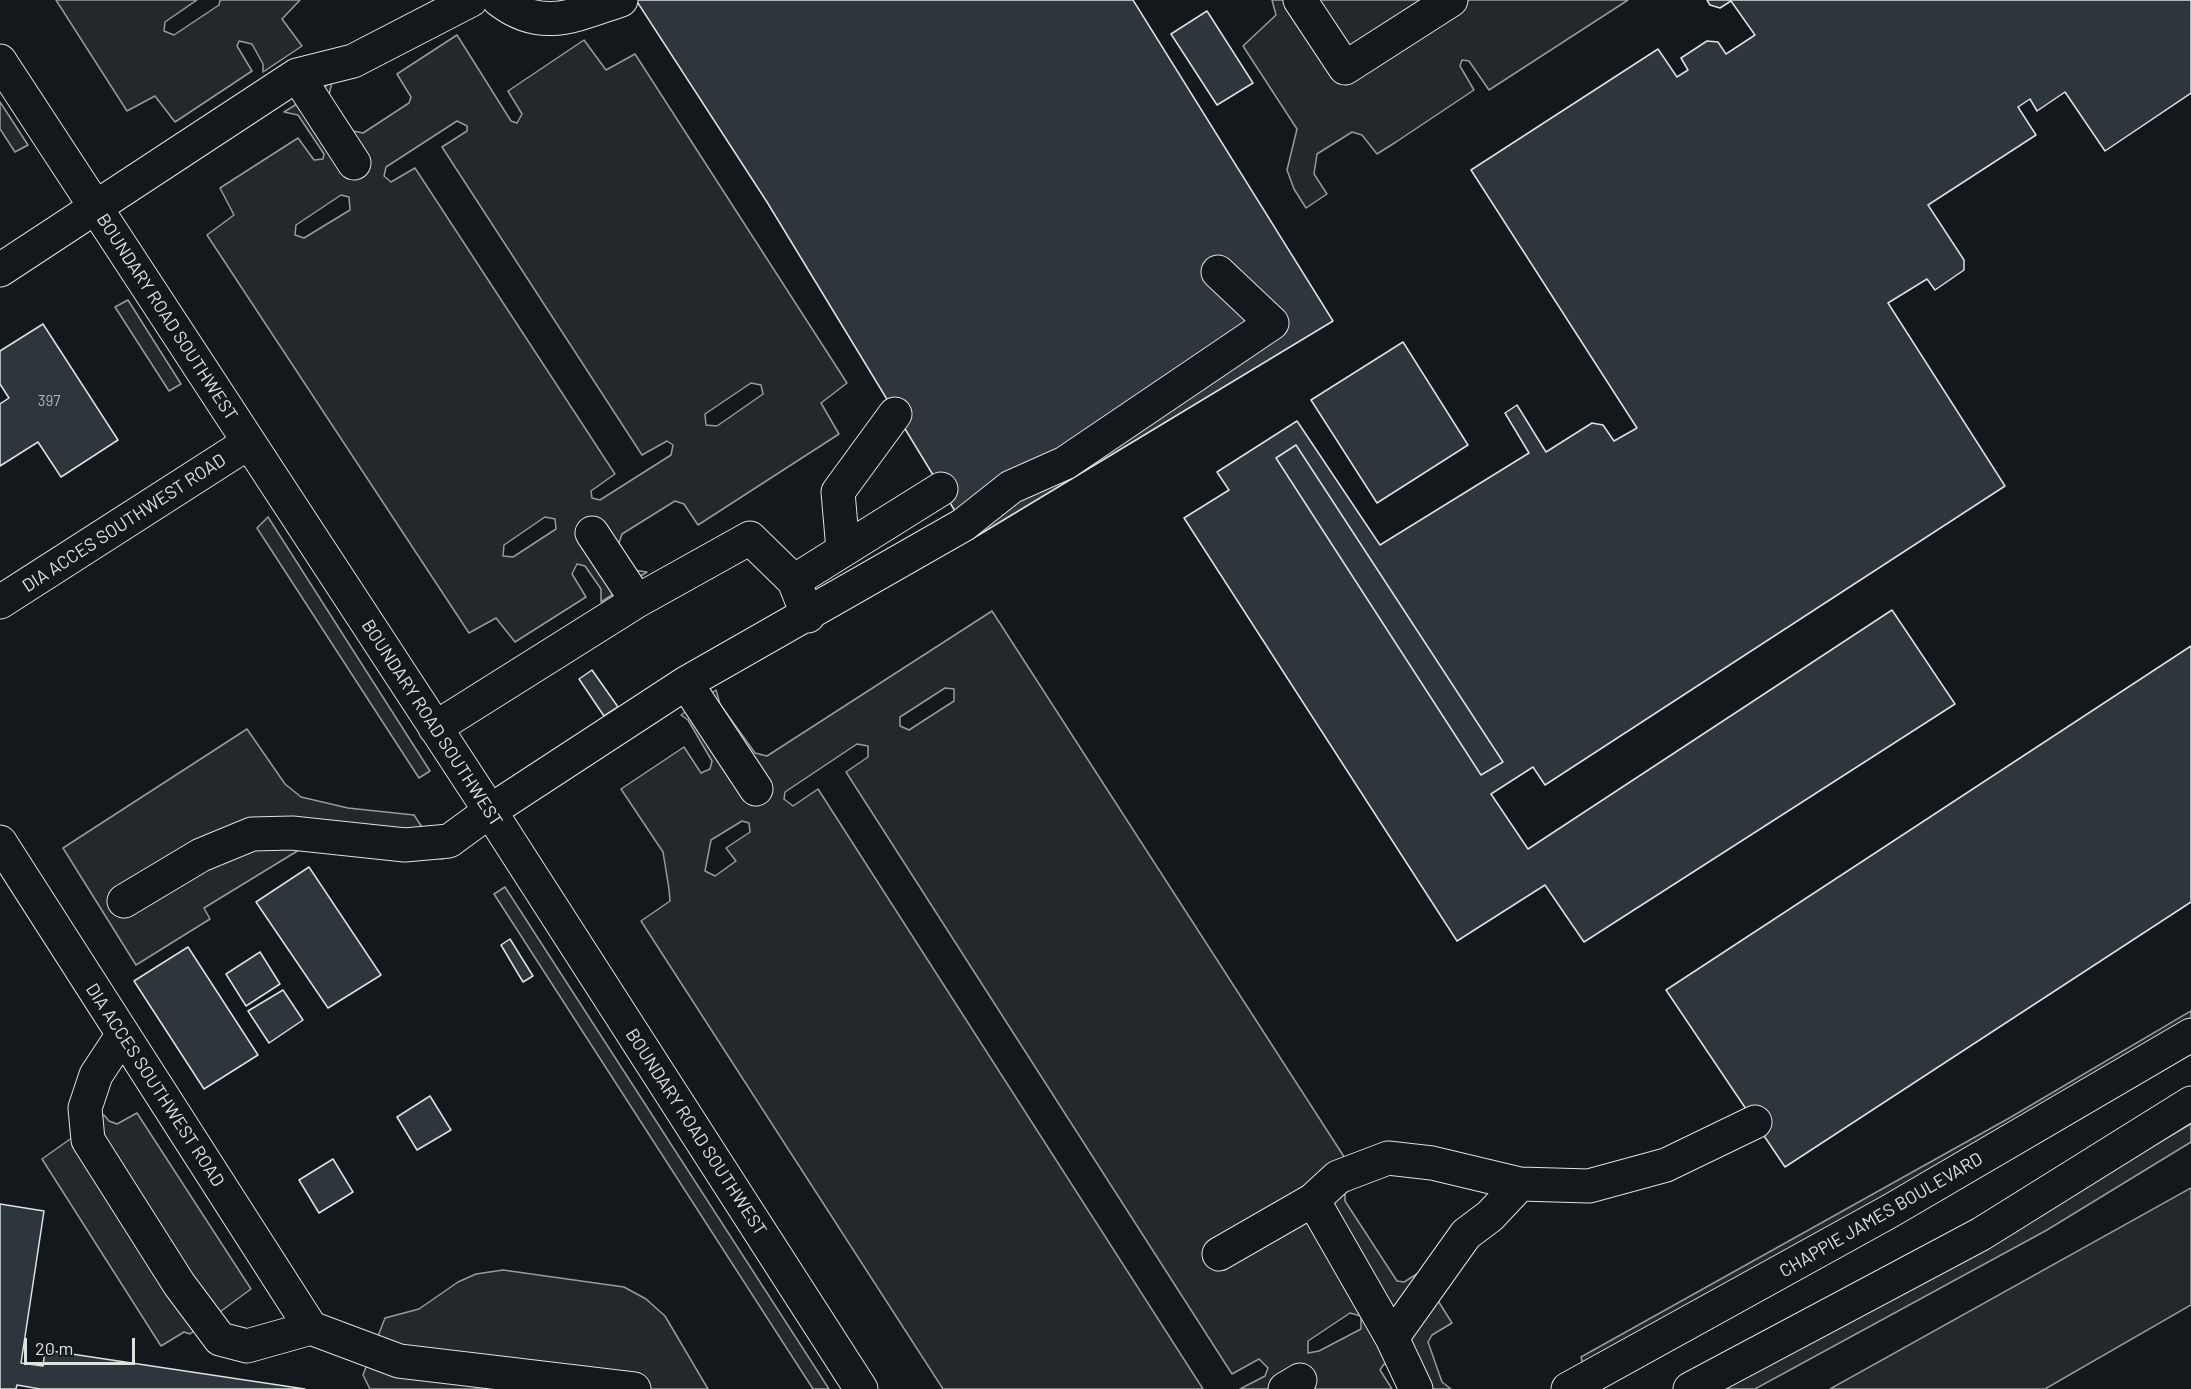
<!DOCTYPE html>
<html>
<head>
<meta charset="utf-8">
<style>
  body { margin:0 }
  #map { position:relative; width:2191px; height:1389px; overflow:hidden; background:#14181c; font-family:Barlow,sans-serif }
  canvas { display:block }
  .scale { position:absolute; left:24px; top:1338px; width:111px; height:27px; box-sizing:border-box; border:3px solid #d8e6dc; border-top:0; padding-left:8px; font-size:18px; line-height:21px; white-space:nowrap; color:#d8e6dc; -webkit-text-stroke:4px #14181c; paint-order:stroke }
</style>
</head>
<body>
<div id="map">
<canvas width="2191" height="1389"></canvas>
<div class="scale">20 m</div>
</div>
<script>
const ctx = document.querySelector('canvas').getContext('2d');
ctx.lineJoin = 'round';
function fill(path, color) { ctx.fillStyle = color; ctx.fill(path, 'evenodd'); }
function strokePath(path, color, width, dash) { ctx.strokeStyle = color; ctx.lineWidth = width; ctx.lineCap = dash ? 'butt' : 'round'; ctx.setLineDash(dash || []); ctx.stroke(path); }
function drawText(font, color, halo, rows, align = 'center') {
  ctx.font = font + ' Barlow,sans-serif'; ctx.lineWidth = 4.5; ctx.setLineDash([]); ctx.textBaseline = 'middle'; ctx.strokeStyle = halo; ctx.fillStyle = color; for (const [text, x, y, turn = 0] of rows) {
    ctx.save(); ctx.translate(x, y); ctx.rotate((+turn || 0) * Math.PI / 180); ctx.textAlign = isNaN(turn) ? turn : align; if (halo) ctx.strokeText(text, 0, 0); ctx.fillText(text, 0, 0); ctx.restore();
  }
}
const parking = new Path2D(`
  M56,0H197L165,22L164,31L174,35L219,5L220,0H300L282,19L302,46L263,72V64L252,44L239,41L237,46L252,71L175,122L155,96L127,111Z
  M1272,0H1628L1489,90L1469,61L1462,60L1460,66L1474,90L1396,142L1377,154L1362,135L1352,132L1317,154L1314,174L1327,194L1306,208L1294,189L1287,170L1297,129L1243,46L1276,15Z
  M457,35L511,121L517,123L522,114L508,91L584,40L606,70L635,54L847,383L821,403L839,434L698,525L684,504L675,501L622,534L619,543L634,570L647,572L601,602V589L585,566L577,564L572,574L586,597L515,642L496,618L469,633L207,235L234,215L220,188L298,138L314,160L323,159L324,154L298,115L284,112L332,82L329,95L353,131L363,133L409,103L411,97L397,74ZM457,121L467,126V131L442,147L642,455L667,441L673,445L671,455L600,500L592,498L591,491L615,474L415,168L391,182L384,176L386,167ZM341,195L349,197L350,210L304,238L295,235L296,225ZM751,383L761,385L763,394L717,426L706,425L705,414ZM545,517L555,519L556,529L513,557L503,556L504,545Z
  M0,102L28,145L15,152L0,129Z
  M128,300L181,384L169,391L115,307Z
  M268,517L430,771L419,778L257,528Z
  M992,611L1361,1183L1345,1193V1201L1397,1281L1404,1282L1420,1272L1452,1323L1432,1335L1428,1342L1442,1382L1451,1389H1402L1388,1365L1384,1364L1380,1370L1392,1389H1240L1265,1376L1268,1368L1259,1359L1232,1374L846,772L868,757V746L857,744L785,792L784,799L793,806L818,789L1203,1389H943L641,921L670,901L669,889L663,852L621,789L684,747L701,773L710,769L712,761L688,720L681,715L716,690L720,704L755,753L767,756ZM945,688L954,689V701L909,730L900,726V717ZM742,821L749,823L750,832L726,848L736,861L715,876L705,871L711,840ZM1350,1313L1361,1316V1329L1319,1351L1308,1353V1341Z
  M247,729L285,784L301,797L348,808L414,815L443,859L317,847L299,850L204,908L210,919L136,965L63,848Z
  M505,887L829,1389H813L494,894Z
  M2191,1011V1027L1585,1371L1581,1357L2011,1117Z
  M137,1113L251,1289L190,1334L184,1332L161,1346L42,1159L104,1115L109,1121L117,1124Z
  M2191,1124V1142L2047,1230L1755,1389H1722L2073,1193Z
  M2191,1188V1305L2045,1389H1830Z
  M503,1270L624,1287L646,1299L665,1316L708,1389H370L363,1375L385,1318L419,1309L458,1282L476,1274Z`);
fill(parking, '#24282b');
strokePath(parking, '#939e99', 1.5);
const building = new Path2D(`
  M636,0H1133L1333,321L972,539L767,202Z
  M1707,0H2191V93L2105,151L2065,92L2037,111L2030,99L2018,107L2036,135L1928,205L1964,260V270L1935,290L1927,279L1888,303L2005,486L1545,785L1533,767L1491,794L1528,849L1892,610L1955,704L1584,942L1545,885L1457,941L1184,518L1229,490L1217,472L1297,421L1380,545L1529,453L1505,413L1517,405L1546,452L1592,423L1603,425L1614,441L1637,428L1471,170L1658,49L1677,77L1688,70L1681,58L1707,41L1718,42L1726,54L1755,35L1731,1L1720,8L1710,5ZM1296,445L1503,762L1481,775L1276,458Z
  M1207,11L1253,83L1217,105L1171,34Z
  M43,324L118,440L61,477L38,442L0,466V404L9,398L0,384V351Z
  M1403,342L1468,445L1377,503L1311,400Z
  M1296,445L1503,762L1481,775L1276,458Z
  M2191,646V902L1785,1167L1666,990Z
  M592,670L618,707L604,716L579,679Z
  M309,867L381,975L328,1008L256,902Z
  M510,939L533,976L523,982L501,945Z
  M188,947L258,1055L204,1089L134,981Z
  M260,952L280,984L246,1006L226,974Z
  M283,990L303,1020L269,1043L248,1011Z
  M430,1096L451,1130L417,1150L397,1117Z
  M333,1159L353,1192L319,1213L299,1180Z
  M0,1204L44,1211L21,1363L43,1366L45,1350L305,1389H40L17,1385L16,1389H0Z`);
fill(building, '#2c363c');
strokePath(building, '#d8e6dc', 1.5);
const minor = new Path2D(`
  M499,0C542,33 575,15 621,0
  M1300,0L1345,68L1451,0
  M0,61L490,811L861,1389
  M297,75L353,61L471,0
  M0,270L297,75L354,163
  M843,550L838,492L895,414
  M794,581L941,489
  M637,601L750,538L794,581L808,616
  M0,602L248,443
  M686,683L963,525L1011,487L1065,463L1272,323L1218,272
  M435,728L637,601L592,533
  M0,842L311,1328
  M124,901L201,855L252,834L292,833L405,845L449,841L490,811L686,683L756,789
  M123,1034L96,1075L85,1108L88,1140L179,1284L220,1339L247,1346L311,1328L399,1361L634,1389
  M1313,1200L1392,1338L1416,1389
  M1219,1254L1313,1200L1338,1177L1388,1158L1432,1163L1520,1184L1589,1186L1666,1165L1755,1122
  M1392,1338L1466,1234L1490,1216L1520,1184
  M1285,1389L1300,1380
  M1568,1389L1890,1211L2191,1035
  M1690,1389L1981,1234L2191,1103`);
strokePath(minor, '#d8e6dc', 35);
strokePath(minor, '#14181c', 33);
drawText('15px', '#adbab4', null, [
  ["397",49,401]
]);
drawText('18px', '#d8e6dc', '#14181c', [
  ["BOUNDARY ROAD SOUTHWEST",167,317,57],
  ["DIA ACCES SOUTHWEST ROAD",124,523,-33],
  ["BOUNDARY ROAD SOUTHWEST",432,723,57],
  ["DIA ACCES SOUTHWEST ROAD",155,1085,57],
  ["BOUNDARY ROAD SOUTHWEST",696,1132,57],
  ["CHAPPIE JAMES BOULEVARD",1881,1215,-30]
]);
</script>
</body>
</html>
